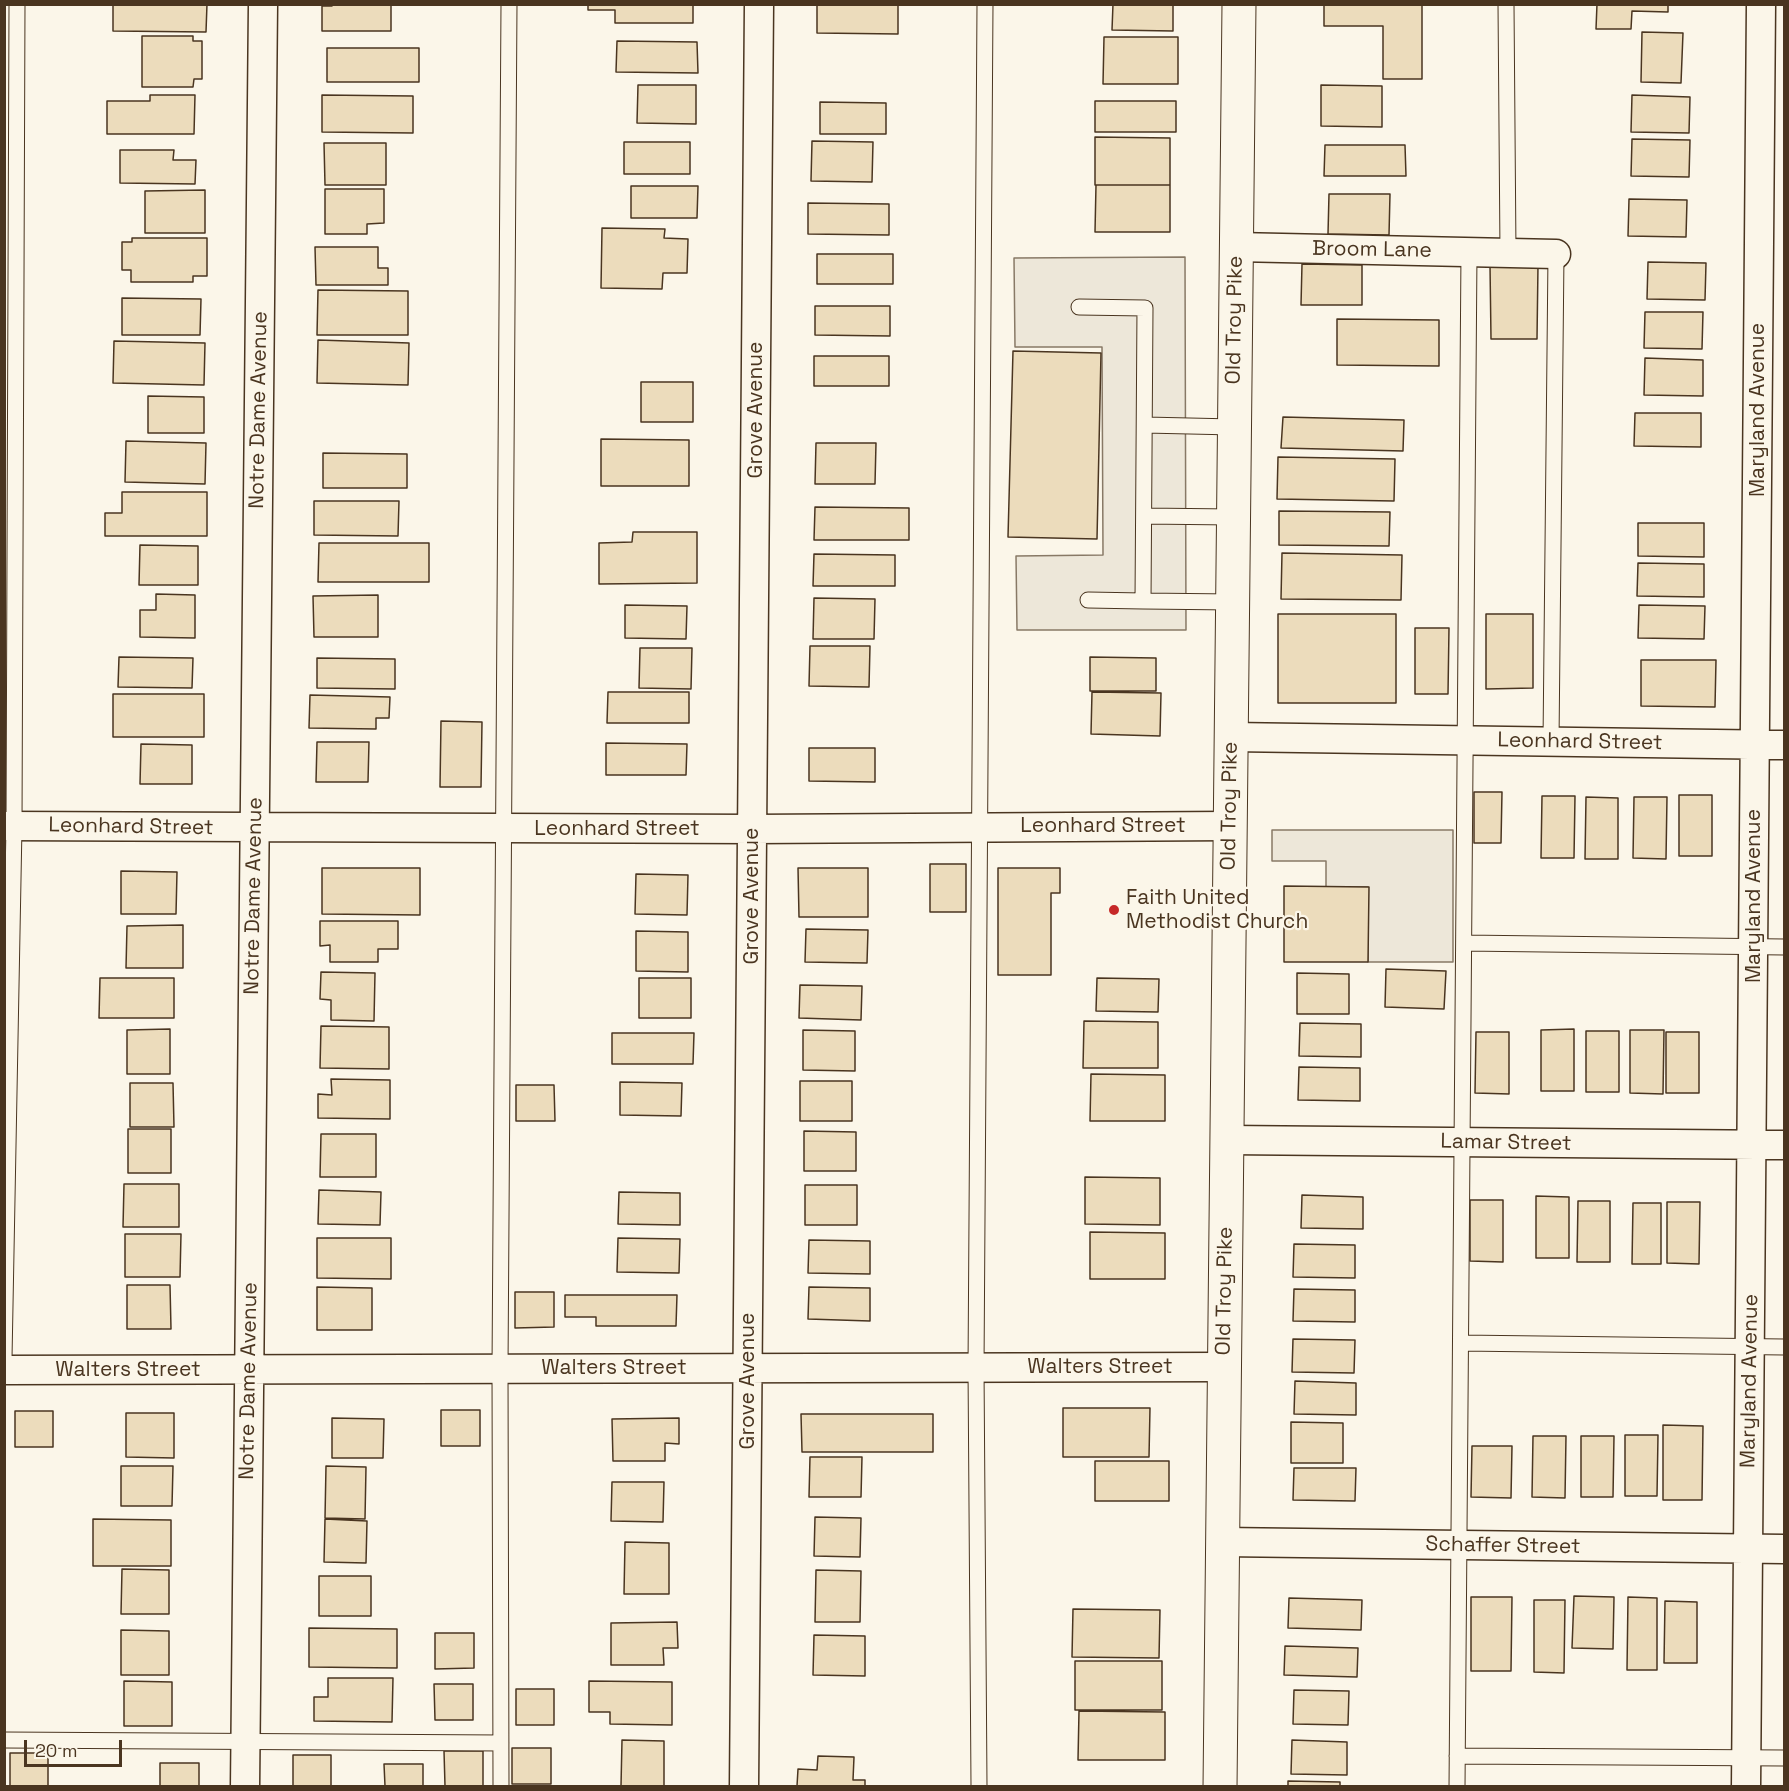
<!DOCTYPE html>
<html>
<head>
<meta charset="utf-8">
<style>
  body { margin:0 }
  #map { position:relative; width:1789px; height:1791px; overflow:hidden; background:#fbf6e9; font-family:"Space Grotesk",sans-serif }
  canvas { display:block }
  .frame { position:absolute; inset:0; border:6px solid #4a3520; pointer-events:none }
  .scale { position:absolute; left:24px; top:1740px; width:98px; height:27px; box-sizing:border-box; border:3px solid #4a3520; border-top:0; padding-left:8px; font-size:18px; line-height:21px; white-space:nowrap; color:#4a3520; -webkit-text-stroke:4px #fbf6e9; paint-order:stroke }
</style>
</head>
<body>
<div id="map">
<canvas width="1789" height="1791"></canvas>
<div class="frame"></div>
<div class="scale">20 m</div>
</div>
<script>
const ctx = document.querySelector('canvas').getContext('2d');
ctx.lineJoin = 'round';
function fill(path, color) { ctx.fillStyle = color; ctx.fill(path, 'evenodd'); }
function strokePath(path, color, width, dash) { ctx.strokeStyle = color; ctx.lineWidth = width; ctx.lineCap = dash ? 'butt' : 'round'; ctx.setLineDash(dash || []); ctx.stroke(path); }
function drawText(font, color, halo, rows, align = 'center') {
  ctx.font = font + ' "Space Grotesk",sans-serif'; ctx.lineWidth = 4.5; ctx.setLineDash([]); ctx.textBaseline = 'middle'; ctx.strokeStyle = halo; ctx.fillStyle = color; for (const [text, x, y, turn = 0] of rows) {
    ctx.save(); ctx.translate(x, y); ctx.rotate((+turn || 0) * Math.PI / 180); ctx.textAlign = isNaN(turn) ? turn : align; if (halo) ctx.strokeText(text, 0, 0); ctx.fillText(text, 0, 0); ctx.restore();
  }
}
const parking = new Path2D(`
  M1185,257L1186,630H1017L1016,556L1103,555L1102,347H1015L1014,258Z
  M1272,830H1453V962H1368V887H1326V861H1272Z`);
fill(parking, '#ede7d9');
strokePath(parking, '#887966', 1.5);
const building = new Path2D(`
  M113,4H207L206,32L113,31Z
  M332,4H391V31H322V6H332Z
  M588,4H693V23H615V10H588Z
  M817,4H898V34L817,33Z
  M1113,4H1173V31L1112,30Z
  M1324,4H1422V79H1383V26H1324Z
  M1597,4H1668V12L1632,11L1631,29H1596Z
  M1642,32L1683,33L1681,83L1641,82Z
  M142,36H193V41H202V79H194L193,87H142Z
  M1104,37H1178V84H1103Z
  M617,41L697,42L698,73L616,72Z
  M327,48H419V82H327Z
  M638,85H696V124L637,123Z
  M1321,85L1382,86V127L1321,126Z
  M150,95H195L194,134H107V101H150Z
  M322,95L413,96V133L322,132Z
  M1632,95L1690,97L1689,133L1631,132Z
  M1095,101H1176V132H1095Z
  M820,102L886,103V134H820Z
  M1095,137L1170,138V185H1095Z
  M1632,139L1690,140L1689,177L1631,176Z
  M812,141L873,142L872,182L811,181Z
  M624,142H690V174H624Z
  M324,143H386V185H325Z
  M1325,145H1405L1406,176H1324Z
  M120,150H174L173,160H196L195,184L120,183Z
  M1096,185H1170V232H1095Z
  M631,186H698L697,218H631Z
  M325,189H384V223L367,224V234H325Z
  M205,190V233H145V191Z
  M1329,194H1390L1389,235L1328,234Z
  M1629,199L1687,200L1686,237L1628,236Z
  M808,203L889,204V235L808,234Z
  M602,228L665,229L664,238L688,239L687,273H663L662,289L601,288Z
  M132,238H207V276H193V282H131V270H122V242H132Z
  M315,247H378V268H388V285H316Z
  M817,254H893V284H817Z
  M1648,262L1706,263L1705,300L1647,299Z
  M1302,264L1362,265V305H1301Z
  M1490,265H1538L1537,339H1491Z
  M318,290L408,291V335H317Z
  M122,298L201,299L200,335H122Z
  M815,306H890V336L815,335Z
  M1645,312H1703L1702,349L1644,348Z
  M1337,319L1439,320V366L1337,365Z
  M318,340L409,343L408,385L317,383Z
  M114,341L205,343L204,385L113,383Z
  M1013,351L1101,353L1097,539L1008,537Z
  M814,356H889V386H814Z
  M1645,358L1703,360V396L1644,395Z
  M641,382H693V422H641Z
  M148,396L204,397V433H148Z
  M1635,413H1701V447L1634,446Z
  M1283,417L1404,420L1403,451L1281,448Z
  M601,439L689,440V486H601Z
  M126,441L206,443L205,484L125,482Z
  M816,443H876L875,484H815Z
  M323,453L407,454V488H323Z
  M1278,457L1395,459L1394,501L1277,499Z
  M122,492H207V536H105V513H122Z
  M314,501H399L398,536L314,535Z
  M815,507L909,508V540H814Z
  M1279,511L1390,512L1389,546L1279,545Z
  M1638,523H1704V557L1638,556Z
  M633,532H697V583L599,584V543L632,542Z
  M319,543H429V582H318Z
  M140,545L198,546V585H139Z
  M1282,553L1402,555L1401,600L1281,599Z
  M814,554L895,555V586H813Z
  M1638,563L1704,564V597L1637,596Z
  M156,594L195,595V638L140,637V610H156Z
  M378,595V637H314L313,596Z
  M814,598L875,599L874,639H813Z
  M625,605L687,606L686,639L625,638Z
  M1639,605L1705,606L1704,639L1638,638Z
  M1278,614H1396V703H1278Z
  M1486,614H1533V688L1486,689Z
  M1415,628H1449L1448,694H1415Z
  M810,646H870L869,687L809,686Z
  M640,648H692L691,689L639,688Z
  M119,657L193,658L192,688L118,687Z
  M1090,657L1156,658V691H1090Z
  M317,658L395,659V689L317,688Z
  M1641,660H1716L1715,707L1641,706Z
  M608,692H689V723H607Z
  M1092,692L1161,693L1160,736L1091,734Z
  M113,694H204V737H113Z
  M310,695L390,697L389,718H376V729L309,728Z
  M441,721L482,722L481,787H440Z
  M317,742H369L368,782H316Z
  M606,743L687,744L686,775H606Z
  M141,744L192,745V784H140Z
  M809,748H875V782L809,781Z
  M1474,792H1502L1501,843H1474Z
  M1679,795H1712V856H1679Z
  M1542,796H1575L1574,858H1541Z
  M1586,797L1618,798V859H1585Z
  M1634,797H1667L1666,859L1633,858Z
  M930,864H966V912H930Z
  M322,868H420V915L322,914Z
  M798,868H868V917H799Z
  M998,868H1060V893H1051V975H998Z
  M121,871L177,872L176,914H121Z
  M636,874L688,875L687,915L635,914Z
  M1284,886L1369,887L1368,962H1284Z
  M320,921H398V949H378V962H330V945L320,946Z
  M183,925V968H126L127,926Z
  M806,929L868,930L867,963L805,962Z
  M636,931L688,932V972L636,971Z
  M1386,969L1446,971L1444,1009L1385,1007Z
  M321,972L375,973L374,1021L331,1020V1000L320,999Z
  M1297,973L1349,974V1014H1297Z
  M100,978H174V1018H99Z
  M639,978H691V1018H639Z
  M1097,978L1159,979L1158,1012L1096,1011Z
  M800,985L862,986L861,1020L799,1018Z
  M1084,1021L1158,1022V1068H1083Z
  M1300,1023L1361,1024V1057L1299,1056Z
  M321,1026L389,1027V1069L320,1068Z
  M170,1029V1074H127V1030Z
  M1574,1029V1091H1541V1030Z
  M803,1030L855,1031V1071L803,1070Z
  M1630,1030H1664L1663,1094L1630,1093Z
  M1586,1031H1619V1092H1586Z
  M1476,1032H1509V1094L1475,1093Z
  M1666,1032H1699V1093H1666Z
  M612,1033H694L693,1064H612Z
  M1299,1067L1360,1068V1101L1298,1100Z
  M1091,1074L1165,1075V1121H1090Z
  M331,1079L390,1080V1119L318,1118V1094L332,1095Z
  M800,1081H852V1121H800Z
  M620,1082L682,1083L681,1116L620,1115Z
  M130,1083H173L174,1127H130Z
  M516,1085H554L555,1121H516Z
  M128,1129H171V1173H128Z
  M804,1131L856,1132V1171H804Z
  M321,1134H376V1177H320Z
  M1085,1177L1160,1178V1225L1085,1224Z
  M124,1184H179V1227H123Z
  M805,1185H857V1225H805Z
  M319,1190L381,1192L380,1225L318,1224Z
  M619,1192L680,1193V1225L618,1224Z
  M1302,1195L1363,1197V1229L1301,1228Z
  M1536,1196L1569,1197V1258H1536Z
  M1470,1200H1503V1262L1470,1261Z
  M1578,1201H1610V1262H1577Z
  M1667,1202H1700L1699,1264L1667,1263Z
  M1633,1203H1661V1264H1632Z
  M1090,1232L1165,1233V1279H1090Z
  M125,1234H181L180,1277H125Z
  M317,1238H391V1279L317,1278Z
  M618,1238L680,1239L679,1273L617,1272Z
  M809,1240L870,1241V1274L808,1273Z
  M1294,1244L1355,1245V1278L1293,1277Z
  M127,1285H170L171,1329H127Z
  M317,1287L372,1288V1330H317Z
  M809,1287L870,1288V1321L808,1319Z
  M1294,1289L1355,1290V1322L1293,1321Z
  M515,1292H554V1327L515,1328Z
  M565,1295H677L676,1326H596V1317H565Z
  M1293,1339L1355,1340L1354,1373L1292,1372Z
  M1295,1381L1356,1383V1415L1294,1414Z
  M1063,1408H1150L1149,1457H1063Z
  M441,1410H480V1446H441Z
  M15,1411H53V1447H15Z
  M126,1413H174V1458L126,1457Z
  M801,1414H933V1452H802Z
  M332,1418L384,1419L383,1458H332Z
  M679,1418V1444L665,1443V1461H613L612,1419Z
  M1291,1422L1343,1423V1463H1291Z
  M1663,1425L1703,1426L1702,1500H1663Z
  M1625,1435H1658L1657,1496H1625Z
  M1533,1436H1566L1565,1498L1532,1497Z
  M1581,1436H1614L1613,1497H1581Z
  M1472,1446H1512L1511,1498L1471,1497Z
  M810,1457H862L861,1497H809Z
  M1095,1461H1169V1501H1095Z
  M121,1466H173L172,1506H121Z
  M326,1466L366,1467L365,1519L325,1518Z
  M1294,1468H1356L1355,1501L1293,1500Z
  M612,1482H664L663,1522L611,1521Z
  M815,1517L861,1518L860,1557L814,1556Z
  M93,1519L171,1520V1566H93Z
  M325,1519L367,1521L366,1563L324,1562Z
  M625,1542L669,1543V1594H624Z
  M122,1569L169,1570V1614H121Z
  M816,1570L861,1571L860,1622H815Z
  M319,1576H371V1616H319Z
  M1574,1596L1614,1597L1613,1649L1572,1648Z
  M1471,1597H1512L1511,1671H1471Z
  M1628,1597L1657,1598V1670H1627Z
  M1289,1598L1362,1600L1361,1630L1288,1628Z
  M1534,1600H1565L1564,1673L1534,1672Z
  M1665,1601L1697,1602V1663H1664Z
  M1073,1609L1160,1610L1159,1658L1072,1657Z
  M677,1622L678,1648H663L664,1665H611V1623Z
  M309,1628L397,1629V1668L309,1667Z
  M121,1630L169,1631V1675H121Z
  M435,1633H474V1668L435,1669Z
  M814,1635L865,1636V1676L813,1675Z
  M1285,1646L1358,1648L1357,1677L1284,1675Z
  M1075,1661H1162V1710H1075Z
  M328,1678H393L392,1722L314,1721V1697H328Z
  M124,1681L172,1682V1726H124Z
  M589,1681L672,1682V1725L610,1724V1712H589Z
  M434,1684H473V1720H435Z
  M516,1689H554V1725H516Z
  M1294,1690L1349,1691L1348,1725L1293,1724Z
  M1079,1711L1165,1712V1760H1078Z
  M622,1740L664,1741V1786H621Z
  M1292,1740L1347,1742V1775L1291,1774Z
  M512,1748H551V1784H512Z
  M444,1751H483V1786H445Z
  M10,1753H48V1786H10Z
  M293,1755H331V1786H293Z
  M818,1756L854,1757L853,1780H865V1786H797L798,1769L817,1770Z
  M160,1763H199V1786H160Z
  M384,1764H423V1786H385Z
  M1288,1781L1340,1782V1786H1288Z`);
fill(building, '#ecdcbc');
strokePath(building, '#4a3520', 1.5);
const lane = new Path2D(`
  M1506,4L1508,253
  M1079,307L1145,308L1143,601L1088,600
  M1145,425L1234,427
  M1144,516L1233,517
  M1143,601L1233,602
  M1551,741L1556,254
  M1464,943L1784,947
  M1461,1343L1784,1347
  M4,1358L14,826L17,4
  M4,1740L501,1743
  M1457,1756L1784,1758
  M501,1786L500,1369L509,4
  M979,1786L976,1367L985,4
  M1457,1786L1469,252`);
const street = new Path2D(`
  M1236,247L1556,254
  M1231,737L1784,745
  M4,826L753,829L1230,826
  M1227,1140L1784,1145
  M4,1370L1224,1367
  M1222,1542L1784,1549
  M245,1786L263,4
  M744,1786L759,4
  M1746,1786L1761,4`);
const secondary = new Path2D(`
  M1220,1786L1239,4`);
strokePath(lane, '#4a3520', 17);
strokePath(street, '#4a3520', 31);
strokePath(secondary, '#4a3520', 35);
strokePath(lane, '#fbf6e9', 15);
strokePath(street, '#fbf6e9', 28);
strokePath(secondary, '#fbf6e9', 33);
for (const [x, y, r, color] of [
  [1114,910,6,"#c62828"]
]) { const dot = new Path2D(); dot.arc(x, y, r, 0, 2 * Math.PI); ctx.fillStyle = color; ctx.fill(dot); strokePath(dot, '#fbf6e9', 2); }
drawText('21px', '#4a3520', '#fbf6e9', [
  ["Broom Lane",1372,250,1],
  ["Old Troy Pike",1235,320,-89],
  ["Notre Dame Avenue",259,410,-89],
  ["Grove Avenue",756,410,-90],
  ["Maryland Avenue",1758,410,-90],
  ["Leonhard Street",1580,742,1],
  ["Old Troy Pike",1230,806,-89],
  ["Leonhard Street",1103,826],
  ["Leonhard Street",131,827,1],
  ["Leonhard Street",617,829],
  ["Notre Dame Avenue",254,896,-89],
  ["Grove Avenue",752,896,-90],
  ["Maryland Avenue",1754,896,-90],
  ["Lamar Street",1506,1143,1],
  ["Old Troy Pike",1225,1291,-89],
  ["Walters Street",1100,1367],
  ["Walters Street",614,1368],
  ["Walters Street",128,1370],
  ["Notre Dame Avenue",249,1381,-89],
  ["Grove Avenue",748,1381,-90],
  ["Maryland Avenue",1750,1381,-89],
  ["Schaffer Street",1503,1546,1]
]);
drawText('21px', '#4a3520', '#fbf6e9', [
  ["Faith United",1126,898],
  ["Methodist Church",1126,922]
], 'left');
</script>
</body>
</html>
